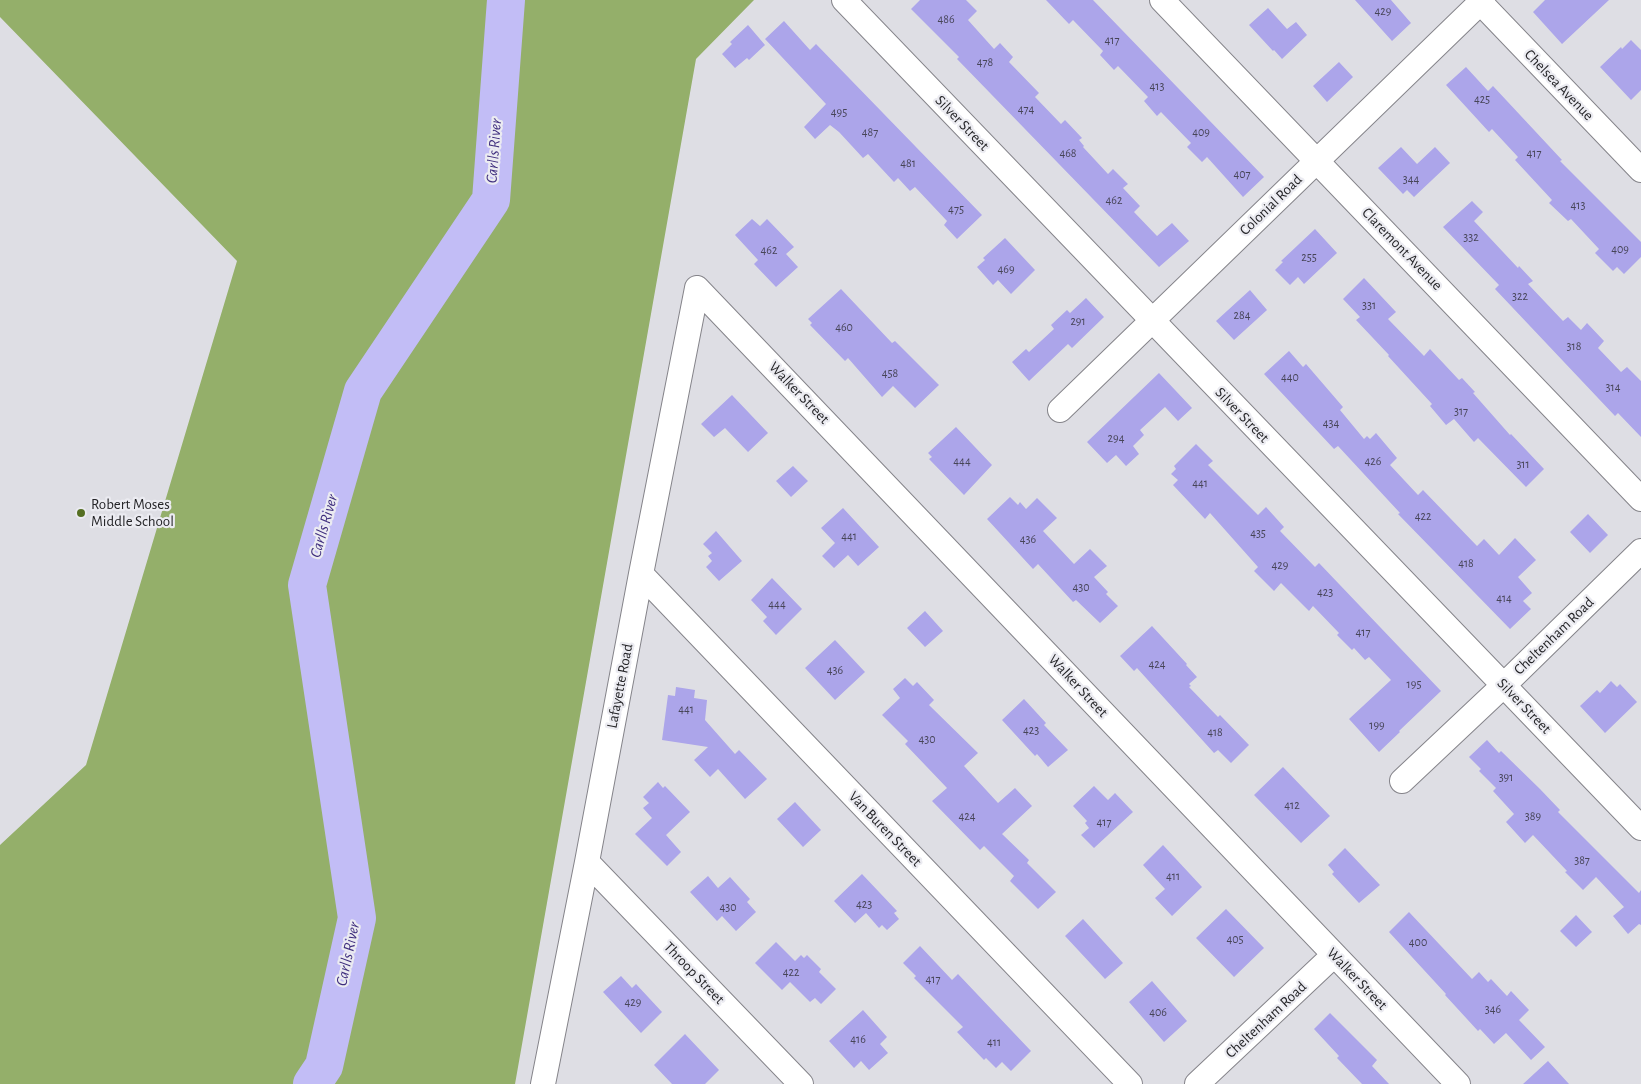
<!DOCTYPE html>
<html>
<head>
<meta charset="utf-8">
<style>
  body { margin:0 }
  canvas { display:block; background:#dedee4 }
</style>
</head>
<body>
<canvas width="1641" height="1084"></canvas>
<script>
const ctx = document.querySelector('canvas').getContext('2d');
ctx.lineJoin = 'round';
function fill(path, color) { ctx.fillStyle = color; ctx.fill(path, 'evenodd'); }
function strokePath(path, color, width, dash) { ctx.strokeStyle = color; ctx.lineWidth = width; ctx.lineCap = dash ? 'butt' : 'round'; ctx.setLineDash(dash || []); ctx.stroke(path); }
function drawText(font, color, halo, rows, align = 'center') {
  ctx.font = font + ' "Alegreya Sans",sans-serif'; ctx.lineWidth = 4.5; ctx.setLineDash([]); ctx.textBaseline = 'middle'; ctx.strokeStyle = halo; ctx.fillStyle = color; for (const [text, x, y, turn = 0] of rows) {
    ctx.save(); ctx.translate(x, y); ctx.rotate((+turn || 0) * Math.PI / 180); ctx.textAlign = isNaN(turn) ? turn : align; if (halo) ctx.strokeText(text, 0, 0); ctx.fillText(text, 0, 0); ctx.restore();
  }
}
fill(new Path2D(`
  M0,0H754L696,59L515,1084H0V845L86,765L237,261L0,17Z`), '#94af6a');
strokePath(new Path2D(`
  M312,1084L324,1066L357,918L307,585L363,391L491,200L506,0`), '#c2bdf6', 38);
fill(new Path2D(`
  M920,0H966L977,11L968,20L994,49L1000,43L1013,57L1009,62L1039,93L1035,97L1061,124L1065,120L1082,138L1079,140L1084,146L1083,147L1108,174L1113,169L1128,184L1123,188L1140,206L1134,212L1157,236L1172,223L1189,241L1159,267L957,59L959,57L911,9Z
  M1046,0H1093L1264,177L1243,197L1207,157L1202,162L1187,147L1191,143L1161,112L1157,116L1144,101L1148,97L1118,66L1114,70L1100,55L1103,51L1073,20L1069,24Z
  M1355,0H1391L1411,23L1392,41Z
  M1545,0H1609L1562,44L1533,12Z
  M1268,8L1287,29L1296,22L1307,35L1282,59L1274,50L1273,51L1249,25Z
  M784,21L810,50L816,44L982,215L957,239L944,225L947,221L915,187L910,191L898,178L894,182L868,154L863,158L839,132L830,125L815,139L804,127L826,104L765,39Z
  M748,25L765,45L749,60L747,58L735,68L722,54L732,44L730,42Z
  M1631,40L1641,50V90L1631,100L1600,67L1621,47L1622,49Z
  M1339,62L1353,77L1327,102L1313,86Z
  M1466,67L1488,91L1493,86L1562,160L1560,161L1641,242V257L1624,274L1617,267L1613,271L1595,253L1599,249L1571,219L1568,221L1549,203L1552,200L1515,160L1518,157L1492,129L1489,132L1446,85Z
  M1401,147L1417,164L1435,147L1450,163L1414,197L1407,190L1403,194L1378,168Z
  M1472,201L1483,212L1474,221L1518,268L1519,266L1533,281L1528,284L1563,321L1568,317L1581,330L1587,323L1604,341L1598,348L1621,372L1627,367L1641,381V437L1618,413L1615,416L1495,289L1499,285L1443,227Z
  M752,219L760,226L767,219L794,247L786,254L798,267L776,287L754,264L758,260L735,235Z
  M1315,229L1337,253L1304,284L1298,277L1290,285L1275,270L1283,262L1281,261Z
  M1005,238L1035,270L1011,294L998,280L993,285L977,267L985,260L983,258Z
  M1364,278L1396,312L1388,319L1424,356L1430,349L1459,380L1462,378L1475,392L1473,393L1510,435L1511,434L1544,469L1526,487L1478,438L1474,442L1454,419L1446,425L1430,406L1432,404L1388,356L1389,355L1356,320L1360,317L1343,299Z
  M841,289L892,343L895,341L939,385L915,408L893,386L882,397L848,358L845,361L810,325L812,323L808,319Z
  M1250,290L1267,310L1234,340L1216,321Z
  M1086,298L1104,317L1072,348L1068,344L1029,381L1012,362L1026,349L1029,352L1054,329L1051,325L1067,310L1070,313Z
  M1289,351L1303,367L1306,364L1343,407L1340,410L1364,439L1367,436L1370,439L1376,433L1397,458L1390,465L1418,495L1423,490L1477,546L1484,539L1499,555L1515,538L1536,560L1518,577L1532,593L1523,601L1531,609L1510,629L1398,514L1400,513L1338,446L1334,449L1264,374Z
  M1159,373L1192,408L1178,421L1165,407L1140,430L1144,435L1133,446L1139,454L1126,466L1116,455L1107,463L1087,442Z
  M732,395L768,433L748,452L725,428L714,437L701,424Z
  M956,427L992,465L964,495L929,459L932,457L928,453Z
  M1196,444L1213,461L1208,465L1258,515L1266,507L1284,527L1280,531L1315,567L1319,563L1441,691L1399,731L1400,732L1379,752L1349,719L1391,680L1369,657L1365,660L1354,648L1352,650L1337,635L1339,633L1313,606L1309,611L1281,583L1274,591L1254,571L1258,567L1210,513L1205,519L1173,485L1178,480L1171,474L1176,469L1174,466Z
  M793,466L808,481L791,497L776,481Z
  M1010,497L1018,505L1020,502L1026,509L1037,498L1057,518L1043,531L1074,564L1090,549L1107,566L1094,577L1108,592L1106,594L1118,606L1100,623L1076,600L1073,602L1038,564L1033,569L987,519Z
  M843,508L879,547L858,566L848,555L834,568L822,556L835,543L821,528Z
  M1588,514L1608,535L1590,553L1570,532Z
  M716,531L742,561L719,581L706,567L712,561L708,556L712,553L703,544Z
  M772,578L802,609L776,635L763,621L767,617L751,600Z
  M925,611L943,631L925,647L907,628Z
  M1152,626L1187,664L1186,665L1197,677L1189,684L1191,686L1189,687L1218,717L1220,715L1249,745L1231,763L1218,750L1214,753L1137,668L1134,671L1120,656Z
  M835,640L865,672L835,700L805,668Z
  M905,678L913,686L917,682L934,700L929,705L978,753L964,766L998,803L1015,788L1032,806L1002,834L1029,860L1027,863L1056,892L1038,909L1010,881L1014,876L984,846L980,850L932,801L947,788L905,744L908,741L882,715L900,698L893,689Z
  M1611,681L1617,687L1620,684L1637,702L1605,733L1580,706L1597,690L1600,693Z
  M676,687L695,690L694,698L707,700L705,720L735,754L739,750L767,779L745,799L718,769L710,777L694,760L708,747L662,740L668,695L675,696Z
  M1024,699L1046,723L1044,725L1068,750L1048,767L1037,754L1035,756L1002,720Z
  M1487,740L1499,753L1501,751L1540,789L1560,810L1558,812L1639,893L1641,890V925L1639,924L1628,934L1613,916L1624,907L1596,877L1583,890L1565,872L1567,871L1533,835L1525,843L1506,822L1514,814L1493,791L1496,788L1479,771L1481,769L1469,757Z
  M1283,767L1330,816L1301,843L1254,795Z
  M658,782L663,788L665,786L690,812L666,835L681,852L667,866L635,834L652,818L643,808L649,803L643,797Z
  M1094,786L1108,800L1115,793L1133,812L1094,848L1081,835L1089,828L1085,823L1087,821L1073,806Z
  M795,802L821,830L803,847L777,819Z
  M1163,845L1202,887L1172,916L1155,898L1165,889L1143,865Z
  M1345,848L1380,885L1359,903L1332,874L1334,872L1328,865Z
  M862,874L897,911L894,913L899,919L887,930L882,925L879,928L866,913L855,923L834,901Z
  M708,876L718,888L730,877L750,899L747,902L756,912L736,931L722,916L717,921L690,892Z
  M1226,909L1264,948L1234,977L1196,938Z
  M1409,912L1472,979L1479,972L1488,982L1491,979L1507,996L1511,991L1529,1010L1519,1020L1545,1047L1531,1060L1506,1033L1494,1044L1480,1029L1478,1031L1445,995L1446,994L1389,932Z
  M1576,915L1592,932L1576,947L1560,931Z
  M1083,919L1123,963L1105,979L1065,936Z
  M776,942L795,961L801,955L804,958L807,955L821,969L819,972L836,989L821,1004L815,998L810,1002L790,982L782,990L755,963Z
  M920,946L952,980L958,974L1031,1051L1011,1071L1002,1062L996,1068L986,1058L984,1060L957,1032L963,1027L914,978L916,976L903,963Z
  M621,976L632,988L636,984L662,1012L641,1033L603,992Z
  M1152,981L1187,1021L1164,1042L1129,1002Z
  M863,1010L887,1037L880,1044L888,1053L869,1070L861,1061L854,1068L829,1041Z
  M1330,1013L1377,1060L1372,1066L1389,1084H1362L1337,1058L1339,1056L1314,1029Z
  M685,1034L719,1070L705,1084H672L654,1065Z
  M1548,1061L1569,1084H1523Z`), '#aca5ea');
const minor = new Path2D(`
  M844,0L1641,828
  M1162,0L1641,499
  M1478,0L1641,170
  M697,288C952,552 1203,820 1458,1084
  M1060,410L1483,0
  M641,574L1130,1084
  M1402,781L1504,685L1641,551
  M587,862L801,1084
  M543,1084L587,862L641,574L697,288
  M1197,1084L1334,955`);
strokePath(minor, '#85848a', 26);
strokePath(minor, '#fff', 24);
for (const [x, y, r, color] of [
  [81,513,5,"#556f22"]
]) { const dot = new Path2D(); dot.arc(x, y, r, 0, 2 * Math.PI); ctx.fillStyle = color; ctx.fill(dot); strokePath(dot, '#ebebf1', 2); }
drawText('12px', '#474558', null, [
  ["429",1383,11],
  ["486",946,19],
  ["417",1112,40],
  ["478",985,62],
  ["413",1157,86],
  ["425",1482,99],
  ["474",1026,109],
  ["495",839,112],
  ["487",870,132],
  ["409",1201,132],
  ["468",1068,153],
  ["417",1534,153],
  ["481",908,163],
  ["407",1242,174],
  ["344",1411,179],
  ["462",1114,200],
  ["413",1578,205],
  ["475",956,209],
  ["332",1471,237],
  ["409",1620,249],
  ["462",769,250],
  ["255",1309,257],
  ["469",1006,269],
  ["322",1520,296],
  ["331",1369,305],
  ["284",1242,315],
  ["291",1078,321],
  ["460",844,327],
  ["318",1574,346],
  ["458",890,373],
  ["440",1290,377],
  ["314",1613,387],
  ["317",1461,411],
  ["434",1331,423],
  ["294",1116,438],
  ["444",962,461],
  ["426",1373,461],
  ["311",1523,464],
  ["441",1200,483],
  ["422",1423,516],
  ["435",1258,533],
  ["441",849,536],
  ["436",1028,539],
  ["418",1466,563],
  ["429",1280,565],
  ["430",1081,587],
  ["423",1325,592],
  ["414",1504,598],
  ["444",777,604],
  ["417",1363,632],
  ["424",1157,664],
  ["436",835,670],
  ["195",1414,684],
  ["441",686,709],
  ["199",1377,725],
  ["423",1031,730],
  ["418",1215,732],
  ["430",927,739],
  ["391",1506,777],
  ["412",1292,805],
  ["424",967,816],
  ["389",1533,816],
  ["417",1104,822],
  ["387",1582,860],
  ["411",1173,876],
  ["423",864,904],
  ["430",728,907],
  ["405",1235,939],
  ["400",1418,942],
  ["422",791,972],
  ["417",933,979],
  ["429",633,1002],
  ["346",1493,1009],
  ["406",1158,1012],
  ["416",858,1039],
  ["411",994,1042]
]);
drawText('15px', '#252528', '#ebebf1', [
  ["Chelsea Avenue",1559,85,46],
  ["Silver Street",962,123,46],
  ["Colonial Road",1271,205,-44],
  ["Claremont Avenue",1402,249,46],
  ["Walker Street",799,393,46],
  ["Silver Street",1242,415,46],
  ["Cheltenham Road",1554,636,-44],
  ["Lafayette Road",620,686,-79],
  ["Walker Street",1078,686,47],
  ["Silver Street",1524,706,46],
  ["Van Buren Street",885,829,46],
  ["Throop Street",694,973,46],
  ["Walker Street",1357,979,46],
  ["Cheltenham Road",1266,1020,-43]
]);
drawText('15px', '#252528', '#ebebf1', [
  ["Robert Moses",91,504],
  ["Middle School",91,521]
], 'left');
drawText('italic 16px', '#3f2e7e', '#ebebf1', [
  ["Carlls River",494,151,-86],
  ["Carlls River",324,526,-74],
  ["Carlls River",348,954,-78]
]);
</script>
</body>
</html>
